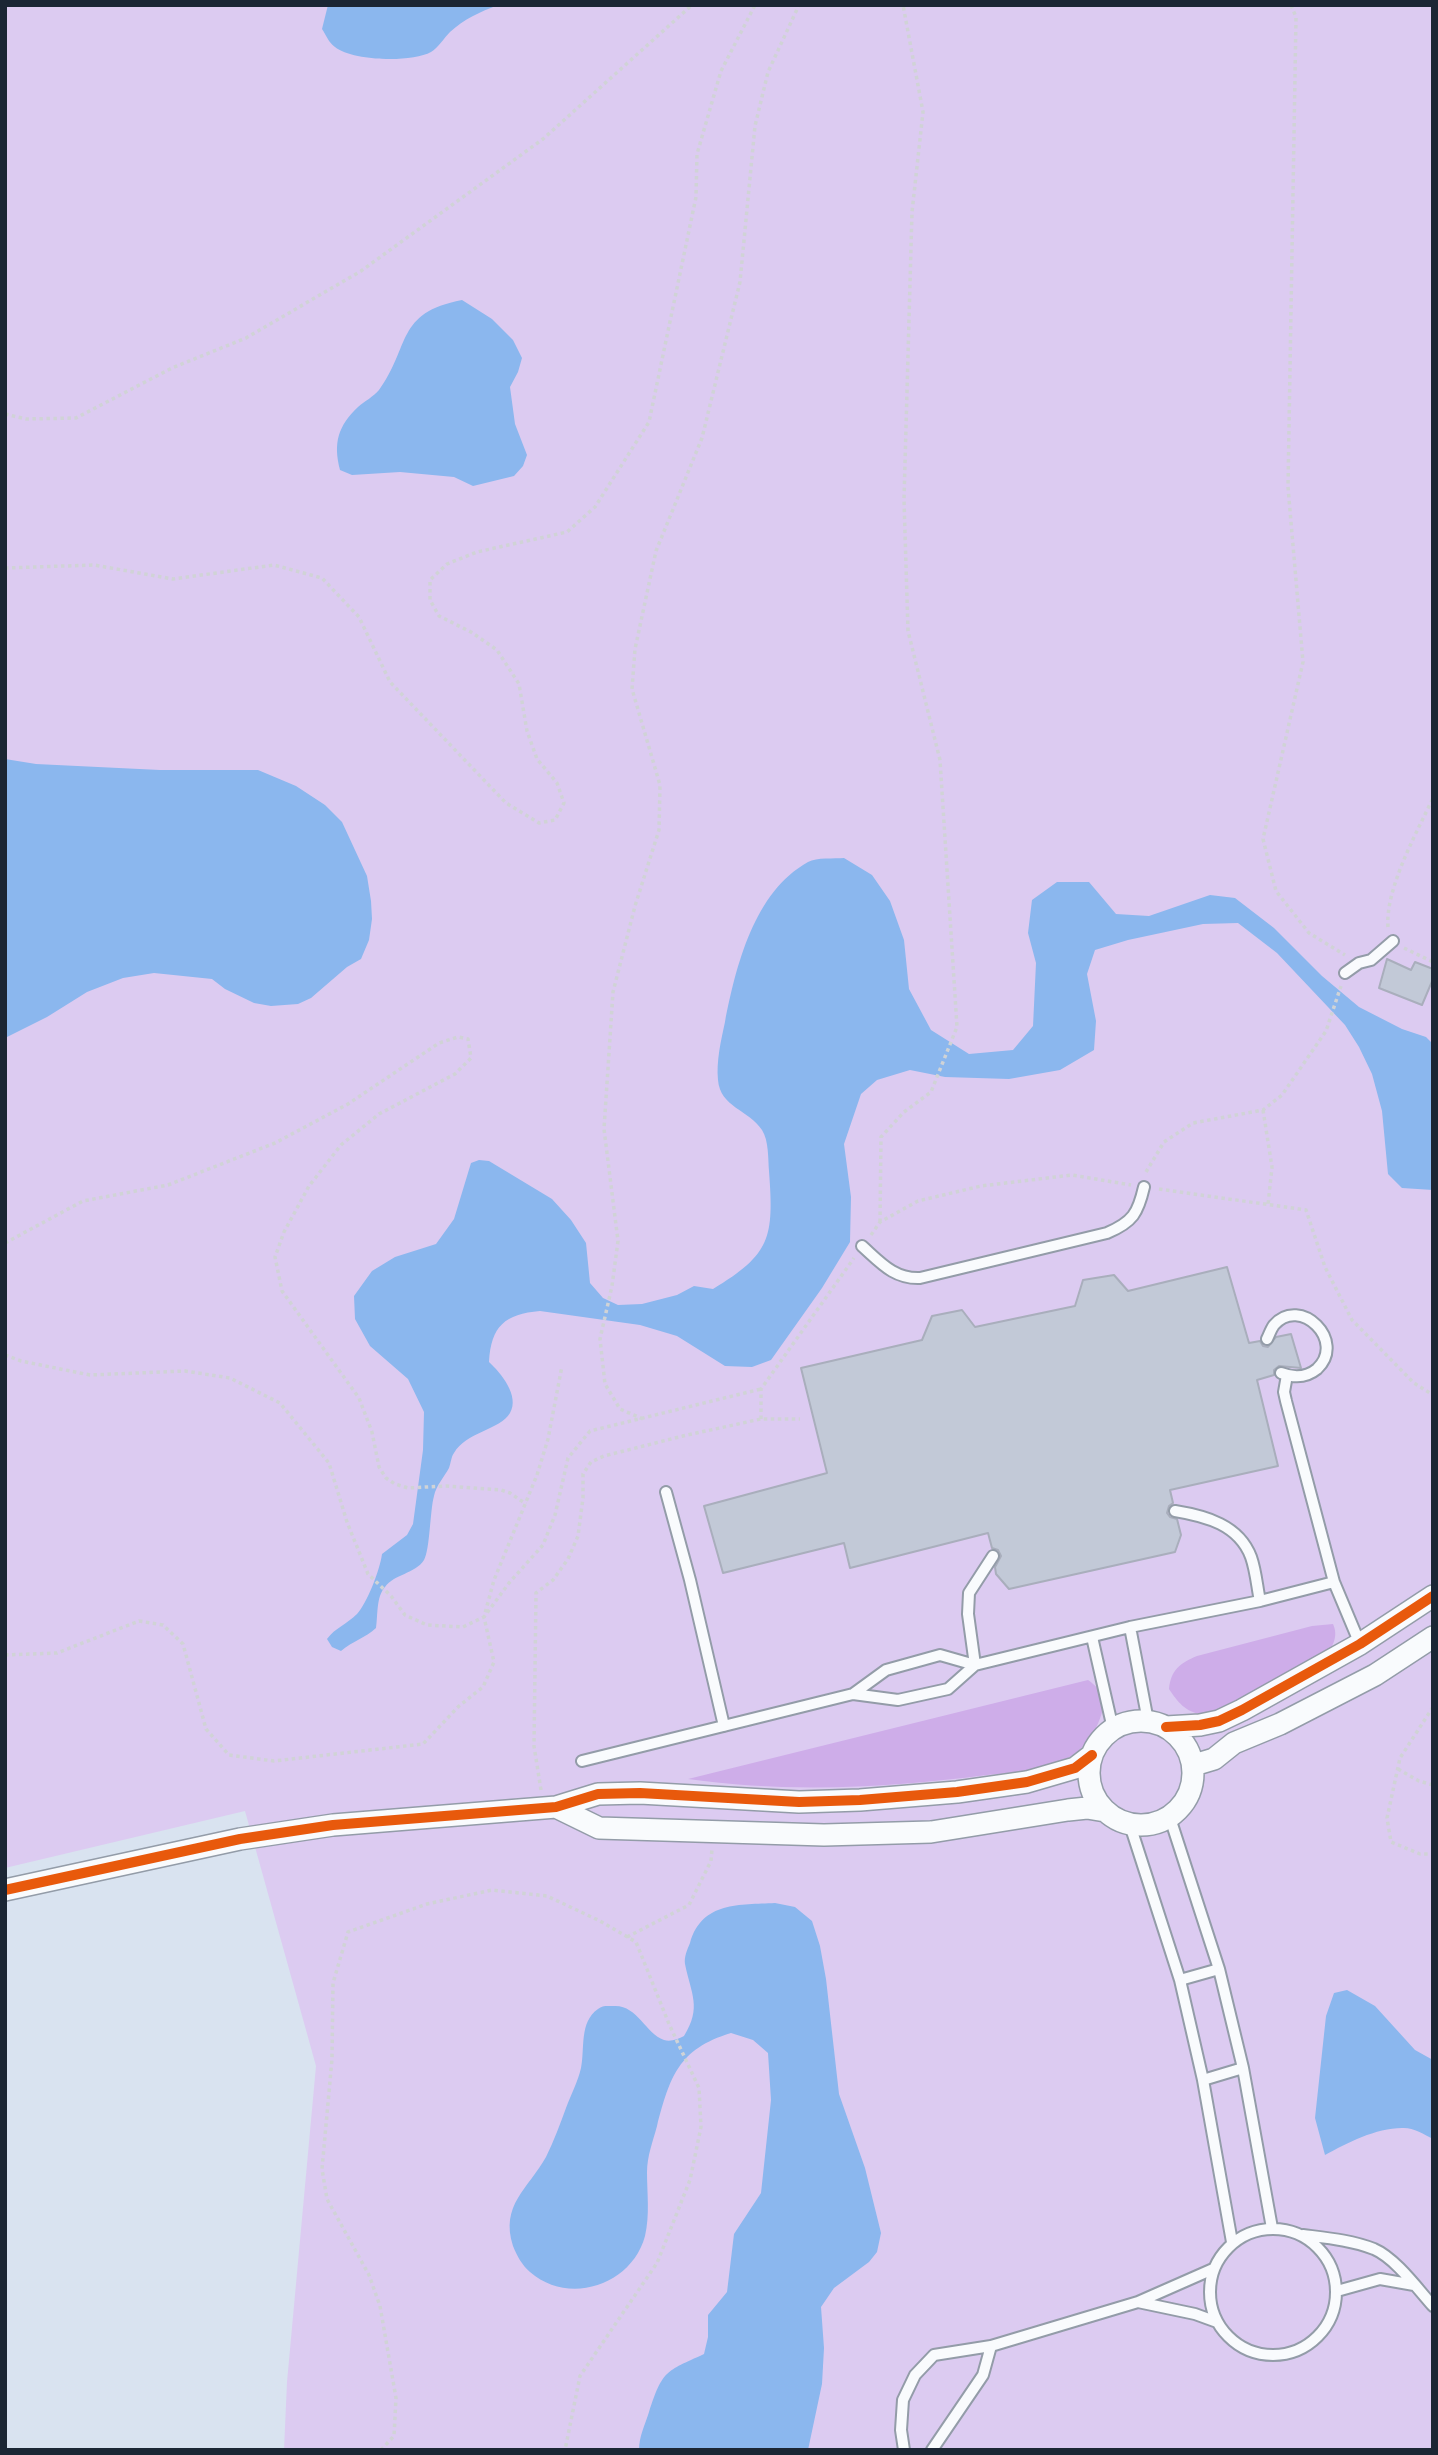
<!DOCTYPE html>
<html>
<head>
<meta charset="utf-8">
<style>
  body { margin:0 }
  #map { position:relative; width:1438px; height:2455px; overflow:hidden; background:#d9e3f0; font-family:"Fira Sans Condensed",sans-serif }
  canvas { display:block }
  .frame { position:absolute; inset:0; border:7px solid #1b2634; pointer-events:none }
</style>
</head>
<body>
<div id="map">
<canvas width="1438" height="2455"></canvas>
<div class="frame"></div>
</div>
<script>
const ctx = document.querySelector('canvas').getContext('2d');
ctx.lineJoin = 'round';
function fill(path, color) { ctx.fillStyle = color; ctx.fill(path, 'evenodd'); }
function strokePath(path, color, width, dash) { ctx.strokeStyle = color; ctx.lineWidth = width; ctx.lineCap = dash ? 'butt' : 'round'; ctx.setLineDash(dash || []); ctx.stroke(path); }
fill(new Path2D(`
  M5,5H1433V2450H284L287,2382L316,2066L245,1811L5,1868Z`), '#dccbf1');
fill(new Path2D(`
  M1333,1624C1339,1637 1332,1647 1325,1658C1300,1670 1225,1714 1202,1714C1186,1713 1177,1701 1169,1689C1171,1670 1180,1663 1197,1656L1312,1626Z
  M1088,1680C1104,1691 1107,1703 1099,1721C1094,1734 1086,1746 1074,1754C1051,1771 1014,1772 987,1775C887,1788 788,1793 688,1779Z`), '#ceade9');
fill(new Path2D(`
  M328,5H498C480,12 464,19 450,32C444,38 438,48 431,52C411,63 352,61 335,47C329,43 326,35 322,29Z
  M462,300L492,319L513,340L522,358L518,372L510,387L515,424L527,455L523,466L514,476L473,486L454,477L400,472L352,475L340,470C333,443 338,426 358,407C365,401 373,397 379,390C411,346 395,313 462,300Z
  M5,759L36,764L160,770H258L296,786L325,805L342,822L367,876L371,901L372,919L369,940L361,959L347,967L311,998L298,1004L271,1006L254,1003L225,989L212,979L154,973L123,978L87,992L47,1017L5,1038Z
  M844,858L872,875L890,901L904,940L909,989L931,1030L969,1054L1013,1050L1033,1026L1036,963L1028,933L1032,900L1057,882H1089L1116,914L1149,916L1210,895L1235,898L1274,928L1322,976L1359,1007L1402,1029L1426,1037L1433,1044V1190L1402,1188L1388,1174L1382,1111L1372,1074L1359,1047L1345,1025L1277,953L1238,923L1203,924L1128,940L1095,950L1087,974L1096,1021L1094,1050L1060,1070L1009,1079L945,1077L910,1070L877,1080L861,1094L844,1144L851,1197L850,1242L822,1288L771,1360L752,1367L725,1366L677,1336L640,1325L540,1311C505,1314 491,1326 489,1362C501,1373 520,1396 510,1413C500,1430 466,1432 454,1453C451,1457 451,1463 449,1468C444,1477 436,1486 434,1496C430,1510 430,1550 424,1560C415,1574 394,1574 385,1587C376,1597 378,1615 376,1628C365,1638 353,1641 341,1651L332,1647L327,1639C335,1628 347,1624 357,1614C367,1603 380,1570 382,1554L407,1535L413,1524L423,1450L424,1412L408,1379L370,1346L355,1319L354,1296L372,1271L395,1257L436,1244L454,1219L471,1163L479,1160L489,1161L552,1199L571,1220L586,1243L590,1283L603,1298L618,1305L642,1304L677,1295L694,1286L713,1289C771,1254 774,1238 769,1171C768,1159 769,1141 762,1130C749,1110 720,1107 718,1080C716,1062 721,1040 725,1022C736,966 754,892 808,862C817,857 834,859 844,858Z
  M775,1903L795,1907L812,1921L820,1946L826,1979L839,2094L865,2168L881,2233L877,2252L869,2262L834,2288L821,2307L824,2348L822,2384L808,2450H639C639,2436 645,2425 649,2412C663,2370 665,2372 704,2354L708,2337V2315L727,2292L734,2234L761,2193L771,2100L768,2053L753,2040L731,2033C678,2049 670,2077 657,2126C653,2141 647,2156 647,2172C647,2193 650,2215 645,2236C632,2285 569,2306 530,2272C522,2265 517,2256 513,2246C500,2205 528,2189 546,2157C554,2141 560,2124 566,2108C571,2095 578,2081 581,2068C585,2049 579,2022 598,2009C603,2005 607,2006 613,2006C637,2004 645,2033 664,2040C671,2042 678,2039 684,2036C702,2007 691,1994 685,1964C684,1957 687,1950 690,1943C702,1901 740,1905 775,1903Z
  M1347,1990L1375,2006L1415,2050L1433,2060V2139C1424,2134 1412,2127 1402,2128C1376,2128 1347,2143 1325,2155L1315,2118L1326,2016L1334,1993Z`), '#8bb7ee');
const building = new Path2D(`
  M1387,959L1411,970L1415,962L1433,969V979L1422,1005L1379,988Z
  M1227,1267L1249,1343L1260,1341L1263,1346L1268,1347L1276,1337L1291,1334L1301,1368L1279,1366L1274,1370V1375L1257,1380L1278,1466L1170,1490L1173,1503L1169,1506L1167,1513L1170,1517L1177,1519L1181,1535L1175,1552L1009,1589L996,1574L995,1567L1001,1556L998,1550L992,1548L988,1533L850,1568L844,1543L723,1573L704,1506L827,1473L801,1368L922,1340L932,1316L962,1310L975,1327L1075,1306L1083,1280L1114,1275L1128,1291Z`);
fill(building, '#c2c9d7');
strokePath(building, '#a9aebc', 2);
const lane = new Path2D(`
  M1345,973L1359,963L1371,960L1393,941
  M862,1246C881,1263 894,1279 920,1278L1107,1233C1133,1222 1138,1213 1144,1187
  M1267,1339C1269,1335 1271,1329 1274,1325C1300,1295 1347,1341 1317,1369C1306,1378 1294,1378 1281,1373
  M1287,1375L1284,1392L1286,1401L1334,1582L1360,1644
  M666,1492L690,1580L724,1726
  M1175,1511C1206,1516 1239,1525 1251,1557C1256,1571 1257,1587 1260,1601
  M1130,1627L1148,1721
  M1092,1637L1113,1729
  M975,1665L968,1614L969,1593L993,1556
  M853,1694L886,1670L940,1655L975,1665
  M582,1761L853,1694L898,1700L948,1689L975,1665L1130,1627L1260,1601L1334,1582
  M1170,1818L1219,1969L1243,2068L1272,2228
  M1130,1825L1180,1980L1203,2080L1232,2242
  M1180,1980L1219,1969
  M1203,2080L1243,2068
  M1210 2292a63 63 0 1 1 126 0a63 63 0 1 1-126 0Z
  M1303,2235C1327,2238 1351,2240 1374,2249C1395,2258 1417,2288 1433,2306
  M1337,2291L1380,2279L1414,2285
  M1138,2302L1195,2314L1217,2322
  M904,2450L901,2430L903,2400L915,2375L934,2355L991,2346L1138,2302L1213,2269
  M932,2450L983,2375L991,2346`);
const street = new Path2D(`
  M1089 1773a52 52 0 1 1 104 0a52 52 0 1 1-104 0Z
  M1166,1727L1200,1725L1219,1721L1242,1710L1360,1644L1433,1596
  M1194,1765L1214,1759L1234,1743L1280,1724L1375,1675L1433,1637
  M556,1807L599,1828L824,1835L931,1832L1068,1810L1087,1808L1105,1811
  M5,1890L240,1839L333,1825L556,1807L598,1794L640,1793L799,1802L860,1800L957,1792L1027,1782L1075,1768L1092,1755`);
strokePath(lane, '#939ca8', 14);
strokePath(street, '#939ca8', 24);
strokePath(new Path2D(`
  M1291,5L1296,17L1288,487L1303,662L1263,839L1276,891L1309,933L1345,955
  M5,414L26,419L76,418L172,368L246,338L361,271L543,139L692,5
  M5,568L94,565L173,579L274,565L322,578L359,617L390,682L506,803L539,823L555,820L564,803L557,783L537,759L527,731L519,684L497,650L471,632L439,616L430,600V580L447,564L477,552L567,532L595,507L649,422L696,197L697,154L721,71L755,5
  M1388,927C1385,889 1417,832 1433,798
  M1404,948L1433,962
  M1263,1110L1272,1167L1268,1205
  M1146,1172L1164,1142L1193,1123L1263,1110L1282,1095L1326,1031L1341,986
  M1159,1189L1306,1210L1325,1267L1352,1320L1414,1383L1433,1395
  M880,1222L881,1137L904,1112L931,1092L957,1027L940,760L908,631L904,500L912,212L923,112L903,5
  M871,1235L880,1222L918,1201L981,1186L1072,1175L1131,1185
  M5,1243L83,1201L168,1185L275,1143L348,1104L439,1043L458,1037L468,1039L471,1058L455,1074L379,1114L341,1145L309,1186L284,1232L275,1257L282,1291L359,1398L372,1432L379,1467L386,1478L395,1484L408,1488L446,1486L501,1490L510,1493L526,1504
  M5,1355L21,1361L90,1375L185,1371L230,1378L280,1403L329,1463L347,1522L368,1574L391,1596L405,1615L427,1625L463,1627L484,1617L494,1580L537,1475L548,1439L562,1366
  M643,1419L620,1409L605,1384L600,1339L612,1286L618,1241L604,1129L613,992L635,906L659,830L660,785L632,689L635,649L656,551L702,438L740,282L755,126L768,72L799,5
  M761,1419V1389L854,1258
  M5,1655L57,1653L139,1621L163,1625L183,1644L206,1729L229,1755L274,1761L423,1744L459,1706L483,1687L494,1662L484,1617L509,1583L543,1545L555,1515L568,1458L590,1431L761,1389
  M1433,1707L1400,1758L1387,1818L1391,1842L1420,1854H1433
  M1398,1769L1419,1781L1433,1785
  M541,1790L534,1746L536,1593L553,1580L568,1559L578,1536L583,1498V1474L591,1462L604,1456L683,1436L761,1419H800
  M627,1937L689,1905L711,1861L712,1849
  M381,2450L394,2436L396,2398L380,2306L369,2275L327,2199L322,2169L332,2059L333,1983L348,1932L427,1904L492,1890L547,1896L600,1921L636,1942L669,2024L699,2088L701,2127L690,2180L657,2263L580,2376L565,2450`), '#d0d3d6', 3.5, [3.5, 3.5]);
strokePath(lane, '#f9fbfd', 10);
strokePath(street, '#f9fbfd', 21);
strokePath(new Path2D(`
  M1166,1727L1200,1725L1219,1721L1242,1710L1360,1644L1433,1596
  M5,1890L240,1839L333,1825L556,1807L598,1794L640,1793L799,1802L860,1800L957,1792L1027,1782L1075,1768L1092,1755`), '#e8590c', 10);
</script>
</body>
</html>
